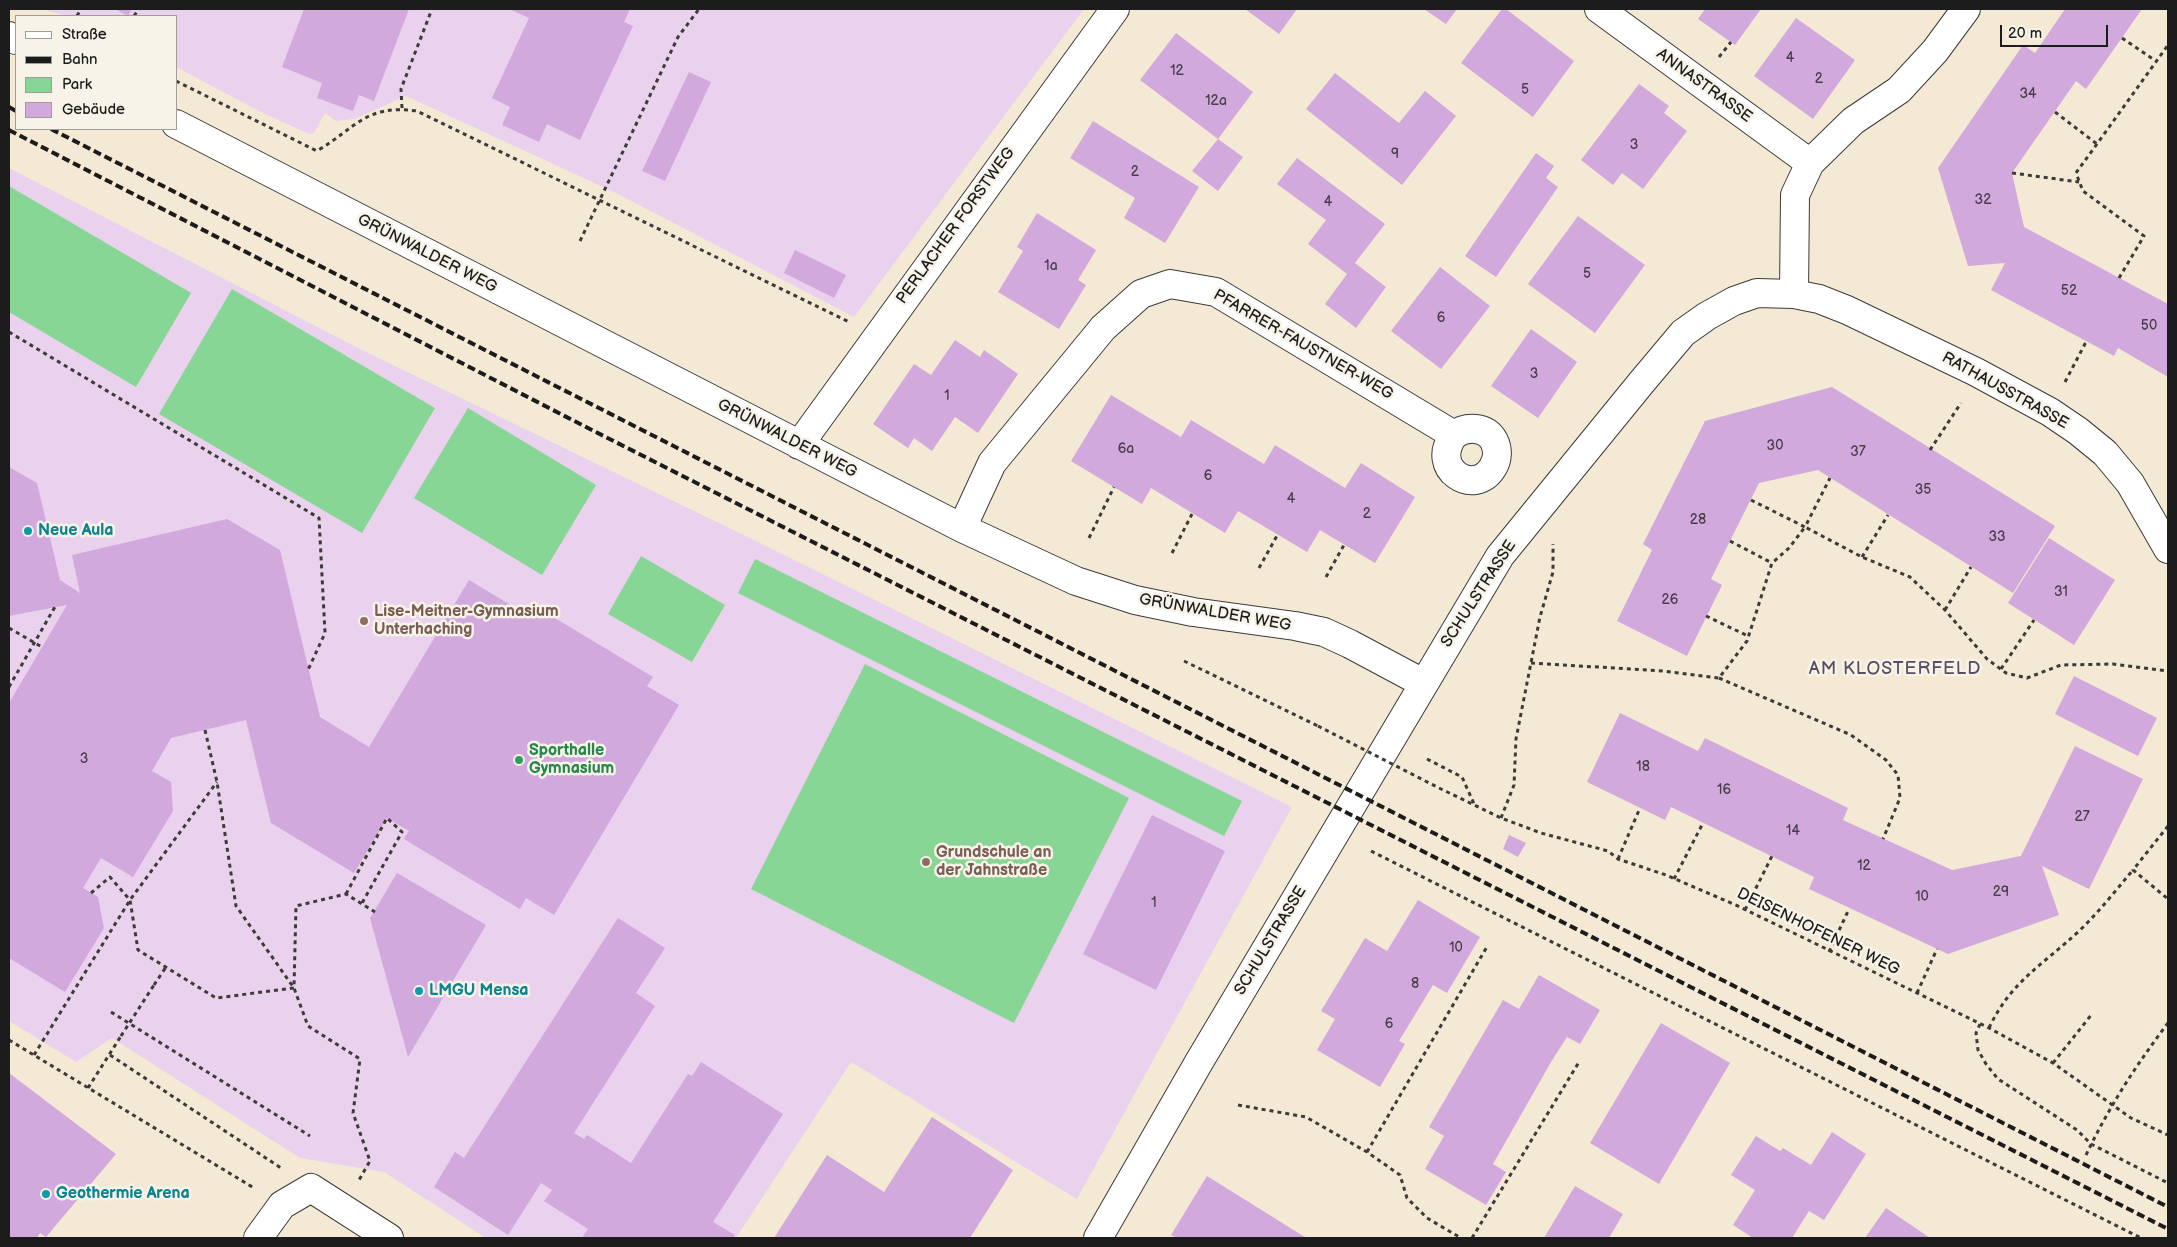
<!DOCTYPE html>
<html>
<head>
<meta charset="utf-8">
<style>
  body { margin:0 }
  #map { position:relative; width:2177px; height:1247px; overflow:hidden; background:#f4e9d4; font-family:"Balsamiq Sans",sans-serif }
  canvas { display:block }
  .frame { position:absolute; inset:0; border:10px solid #1c1c1c; pointer-events:none }
  .legend { position:absolute; left:15px; top:15px; width:162px; height:115px; box-sizing:border-box; background:#f7f3e8; border:1px solid #9f9d96; margin:0; padding:6px 9px; list-style:none; font-size:15px; color:#1c1c1c }
  .legend li { display:flex; align-items:center; gap:10px; height:25px }
  .legend b { width:25px; border:1px solid #9f9d96 }
  .scale { position:absolute; left:2000px; top:25px; width:108px; height:22px; box-sizing:border-box; border:2px solid #1c1c1c; border-top:0; padding-left:6px; font-size:15px; line-height:18px; white-space:nowrap; color:#1c1c1c; -webkit-text-stroke:4px #f7f3e8; paint-order:stroke }
</style>
</head>
<body>
<div id="map">
<canvas width="2177" height="1247"></canvas>
<div class="frame"></div>
<ul class="legend">
<li><b style="height:6px;background:#fff"></b>Straße</li>
<li><b style="height:6px;background:#1c1c1c"></b>Bahn</li>
<li><b style="height:14px;background:#87d695"></b>Park</li>
<li><b style="height:14px;background:#d1a9dd"></b>Gebäude</li>
</ul>
<div class="scale">20 m</div>
</div>
<script>
const ctx = document.querySelector('canvas').getContext('2d');
ctx.lineJoin = 'round';
function fill(path, color) { ctx.fillStyle = color; ctx.fill(path, 'evenodd'); }
function strokePath(path, color, width, dash) { ctx.strokeStyle = color; ctx.lineWidth = width; ctx.lineCap = dash ? 'butt' : 'round'; ctx.setLineDash(dash || []); ctx.stroke(path); }
function drawText(font, color, halo, rows, align = 'center') {
  ctx.font = font + ' "Balsamiq Sans",sans-serif'; ctx.lineWidth = 5; ctx.setLineDash([]); ctx.textBaseline = 'middle'; ctx.strokeStyle = halo; ctx.fillStyle = color; for (const [text, x, y, turn = 0] of rows) {
    ctx.save(); ctx.translate(x, y); ctx.rotate((+turn || 0) * Math.PI / 180); ctx.textAlign = isNaN(turn) ? turn : align; if (halo) ctx.strokeText(text, 0, 0); ctx.fillText(text, 0, 0); ctx.restore();
  }
}
fill(new Path2D(`
  M43,9H1084L854,317L618,194L406,96L354,119L336,121L325,113L314,133L309,134L263,113L176,67V16H65Z
  M9,168L362,350L760,543L1292,807L1077,1199L851,1062L736,1238H486L384,1172L300,1158L112,1038L76,1062L9,1021Z`), '#ead1ed');
fill(new Path2D(`
  M9,186L191,293L136,387L9,312Z
  M232,289L435,408L362,533L159,414Z
  M468,408L596,485L542,575L414,498Z
  M641,556L725,605L692,662L608,614Z
  M755,559L1242,801L1224,836L738,593Z
  M865,664L1129,798L1014,1023L751,889Z`), '#87d695');
fill(new Path2D(`
  M115,9H132L128,16Z
  M304,9H409L374,101L359,95L353,111L317,98L322,83L282,67Z
  M509,9H630L624,22L633,26L580,140L547,124L539,142L502,125L510,107L492,98L529,18Z
  M1245,9H1297L1279,34Z
  M1424,9H1457L1446,24Z
  M1502,9H1506L1574,61L1533,117L1461,63Z
  M1705,9H1761L1735,45L1698,19Z
  M2065,9H2142L2086,89L2076,81L2012,173L2024,227L2168,304V377L2118,348L2114,356L1991,290L2005,263L1968,266L1938,168L2023,45L2035,53Z
  M1796,18L1855,60L1813,119L1754,76Z
  M1176,33L1253,92L1218,139L1140,80Z
  M689,72L711,82L665,181L642,171Z
  M1335,73L1399,123L1425,91L1456,116L1402,185L1306,109Z
  M1639,84L1669,106L1664,113L1687,131L1643,189L1622,173L1613,185L1581,160Z
  M1093,121L1199,187L1165,243L1124,218L1135,198L1070,158Z
  M1218,139L1243,157L1218,191L1192,171Z
  M1536,153L1554,166L1546,178L1558,187L1496,277L1465,256Z
  M1297,158L1385,224L1355,263L1386,287L1356,328L1325,304L1347,274L1308,244L1326,220L1277,184Z
  M1037,213L1096,250L1078,280L1086,285L1059,329L998,292L1023,251L1017,247Z
  M1578,216L1645,265L1595,333L1528,284Z
  M795,250L846,275L834,298L784,273Z
  M1440,267L1490,306L1441,369L1391,331Z
  M1531,329L1577,362L1538,418L1491,386Z
  M955,340L980,357L984,350L1018,374L978,433L955,417L932,451L914,438L908,448L873,424L914,364L931,375Z
  M1832,387L2055,526L2013,593L1818,470L1759,483L1711,579L1722,585L1687,656L1617,621L1652,550L1643,544L1705,421Z
  M1111,395L1181,437L1191,420L1264,464L1275,445L1345,488L1361,463L1415,497L1375,563L1320,530L1307,552L1238,511L1225,533L1151,488L1142,504L1071,461Z
  M9,467L37,483L60,580L80,593L72,555L227,519L280,550L320,717L369,747L469,580L534,619L540,609L653,677L647,686L679,705L554,915L526,898L520,909L404,839L409,831L387,818L354,873L271,823L246,720L171,738L152,771L171,782L173,811L133,877L101,858L83,888L98,897L104,928L65,992L9,958V703L67,605L9,616Z
  M2049,538L2115,580L2074,645L2008,603Z
  M2074,676L2157,718L2138,756L2055,714Z
  M1620,713L1698,751L1705,738L1848,808L1843,820L1952,870L2021,856L2075,746L2143,779L2089,889L2042,866L2059,915L1948,954L1809,889L1814,877L1671,807L1665,820L1587,782Z
  M1152,815L1225,851L1156,990L1083,954Z
  M1509,835L1526,843L1518,857L1503,849Z
  M397,873L486,925L408,1057L370,918Z
  M1418,900L1480,937L1447,993L1433,985L1399,1041L1405,1044L1380,1087L1317,1050L1335,1019L1321,1011L1365,938L1387,951Z
  M618,918L665,948L636,993L655,1006L574,1133L584,1139L587,1135L631,1163L688,1074L692,1076L701,1062L783,1114L713,1222L735,1235L733,1238H582L588,1229L544,1201L552,1190L541,1183L508,1235L434,1187L455,1152L464,1158Z
  M1539,975L1600,1010L1580,1044L1567,1037L1551,1062L1493,1164L1506,1172L1486,1205L1425,1169L1444,1136L1429,1127L1503,1000L1519,1009Z
  M1661,1023L1730,1063L1659,1184L1590,1143Z
  M9,1073L116,1154L46,1237L40,1233L37,1238H9Z
  M932,1117L1013,1170L970,1238H774L827,1155L884,1192Z
  M1832,1132L1866,1154L1824,1220L1809,1211L1792,1238H1753L1733,1225L1755,1190L1731,1175L1756,1136L1780,1151L1783,1148L1811,1165Z
  M1207,1176L1300,1234L1307,1238H1177L1171,1235Z
  M1575,1186L1623,1214L1609,1238H1544Z
  M1886,1208L1930,1238H1865Z`), '#d1a9dd');
const street = new Path2D(`
  M1599,9L1810,163
  M9,36L16,40
  M176,124L962,528L1076,581L1135,600L1193,612L1295,626L1324,632L1350,644L1423,683
  M1794,294L1795,195L1810,163L1853,121L1899,90L1935,51L1966,9
  M799,445L1115,9
  M962,528L992,463L1103,328L1141,294L1170,284L1216,292L1454,435C1466,426 1486,426 1494,441C1498,449 1498,459 1493,467C1475,498 1428,469 1454,435
  M258,1238L282,1205L311,1188L389,1238
  M1098,1238L1199,1062L1500,556L1641,383L1683,333L1707,316L1734,301L1757,293L1794,294L1819,299L1847,310L1976,372L2050,412L2078,431L2105,453L2130,483L2168,549`);
strokePath(street, '#3c3b38', 30);
strokePath(new Path2D(`
  M77,16L81,9
  M134,16L139,9
  M2122,38L2156,61
  M1719,57L1731,42
  M176,81L317,151C357,127 366,104 417,111L849,322
  M402,108L401,89L432,9
  M2055,112L2097,144
  M2012,173L2079,182
  M580,241L678,37L699,9
  M2119,278L2144,236L2083,191L2076,173L2168,45
  M9,332L319,518L325,633L308,670
  M2065,382L2087,340
  M1930,450L1961,403
  M1751,500L1805,527L1830,478
  M1089,538L1114,487
  M1730,541L1772,563
  M1172,553L1192,514
  M1862,557L1888,515
  M1259,568L1278,534
  M1326,577L1344,545
  M1945,610L1971,567
  M1706,616L1748,636
  M9,628L42,647
  M1184,661L1318,726
  M1531,663L1663,671L1719,678L1747,641L1772,563L1789,548L1805,527L1862,557L1910,577L1945,610L1987,659L2006,673L2027,678L2061,665L2113,664L2168,671
  M2001,669L2034,620
  M1719,678L1851,735L1886,760L1898,775L1900,798L1883,839
  M9,687L56,605
  M205,730L217,782L236,906L294,988L308,1026L360,1059L353,1113L370,1161L359,1180
  M1427,759L1462,777L1475,806
  M1439,788L1501,818L1541,833L1608,851L1618,859L1666,875L1738,906L1989,1028L2053,1063L2131,1118L2168,1135
  M1501,818L1514,785L1516,739L1540,617L1553,572V544
  M2168,826L2133,870L2168,899
  M1371,851L2141,1238
  M1618,859L1640,808
  M1674,879L1703,823
  M91,893L110,877L130,900L138,950L216,998L294,988L296,906L346,894L375,912
  M346,894L387,818L402,832L362,903
  M1745,910L1772,856
  M1829,952L1849,909
  M154,985L166,967
  M1917,993L1937,949
  M111,1012L310,1136
  M1980,1024L1976,1033L1978,1050L1986,1064L1998,1079L2077,1130L2091,1144L2168,1183
  M1989,1028C2011,981 2044,964 2079,931C2099,912 2116,890 2133,870
  M9,1040L254,1188
  M34,1055L130,900L217,782
  M110,1055L281,1168
  M2053,1063L2092,1014
  M88,1088L121,1036
  M1238,1105L1306,1117L1367,1152L1400,1175L1407,1198L1427,1218L1461,1238
  M1367,1152L1488,945
  M2086,1155C2109,1107 2136,1065 2168,1023
  M1472,1238L1579,1062`), '#3c3b38', 3, [4, 4]);
strokePath(street, '#fff', 28);
strokePath(new Path2D(`
  M9,107L16,111
  M51,129L2168,1207
  M9,130L584,426L2168,1229`), '#1c1c1c', 4, [8, 4]);
strokePath(new Path2D(`
  M1318,726L1439,788
  M121,1036L154,985`), '#3c3b38', 3, [4, 4]);
for (const [x, y, r, color] of [
  [28,531,5,"#0f9aa8"],
  [364,621,5,"#8d6e63"],
  [519,760,5,"#2e9e5b"],
  [926,862,5,"#8d6e63"],
  [419,991,5,"#0f9aa8"],
  [46,1194,5,"#0f9aa8"]
]) { const dot = new Path2D(); dot.arc(x, y, r, 0, 2 * Math.PI); ctx.fillStyle = color; ctx.fill(dot); strokePath(dot, '#f7f3e8', 2); }
drawText('14px', '#493f4c', null, [
  ["4",1790,58],
  ["12",1177,71],
  ["2",1819,79],
  ["5",1525,90],
  ["34",2028,94],
  ["12a",1216,101],
  ["3",1634,145],
  ["9",1395,154],
  ["2",1135,172],
  ["32",1983,200],
  ["4",1328,202],
  ["1a",1051,266],
  ["5",1587,274],
  ["52",2069,291],
  ["6",1441,318],
  ["50",2149,326],
  ["3",1534,374],
  ["1",947,396],
  ["30",1775,446],
  ["6a",1126,449],
  ["37",1858,452],
  ["6",1208,476],
  ["35",1923,490],
  ["4",1291,499],
  ["2",1367,514],
  ["28",1698,520],
  ["33",1997,537],
  ["31",2061,592],
  ["26",1670,600],
  ["3",84,759],
  ["18",1643,767],
  ["16",1724,790],
  ["27",2082,817],
  ["14",1793,831],
  ["12",1864,866],
  ["29",2001,892],
  ["10",1922,897],
  ["1",1154,903],
  ["10",1456,948],
  ["8",1415,984],
  ["6",1389,1024]
]);
drawText('16px', '#1c1c1c', '#f7f3e8', [
  ["ANNASTRASSE",1704,86,36],
  ["PERLACHER FORSTWEG",956,226,-54],
  ["GRÜNWALDER WEG",427,254,27],
  ["PFARRER-FAUSTNER-WEG",1303,345,30],
  ["RATHAUSSTRASSE",2005,391,29],
  ["GRÜNWALDER WEG",787,439,27],
  ["SCHULSTRASSE",1479,594,-57],
  ["GRÜNWALDER WEG",1215,613,10],
  ["DEISENHOFENER WEG",1818,932,26],
  ["SCHULSTRASSE",1271,941,-59]
]);
drawText('bold 16px', '#0d838f', '#f7f3e8', [
  ["Neue Aula",38,531],
  ["LMGU Mensa",429,991],
  ["Geothermie Arena",56,1194]
], 'left');
drawText('bold 16px', '#785e54', '#f7f3e8', [
  ["Lise-Meitner-Gymnasium",374,612],
  ["Unterhaching",374,630],
  ["Grundschule an",936,853],
  ["der Jahnstraße",936,871]
], 'left');
drawText('bold 16px', '#27864d', '#f7f3e8', [
  ["Sporthalle",529,751],
  ["Gymnasium",529,769]
], 'left');
ctx.letterSpacing = '1px';
drawText('18px', '#5b4d60', '#f7f3e8', [
  ["AM KLOSTERFELD",1895,669]
]);
ctx.letterSpacing = '0px';
</script>
</body>
</html>
